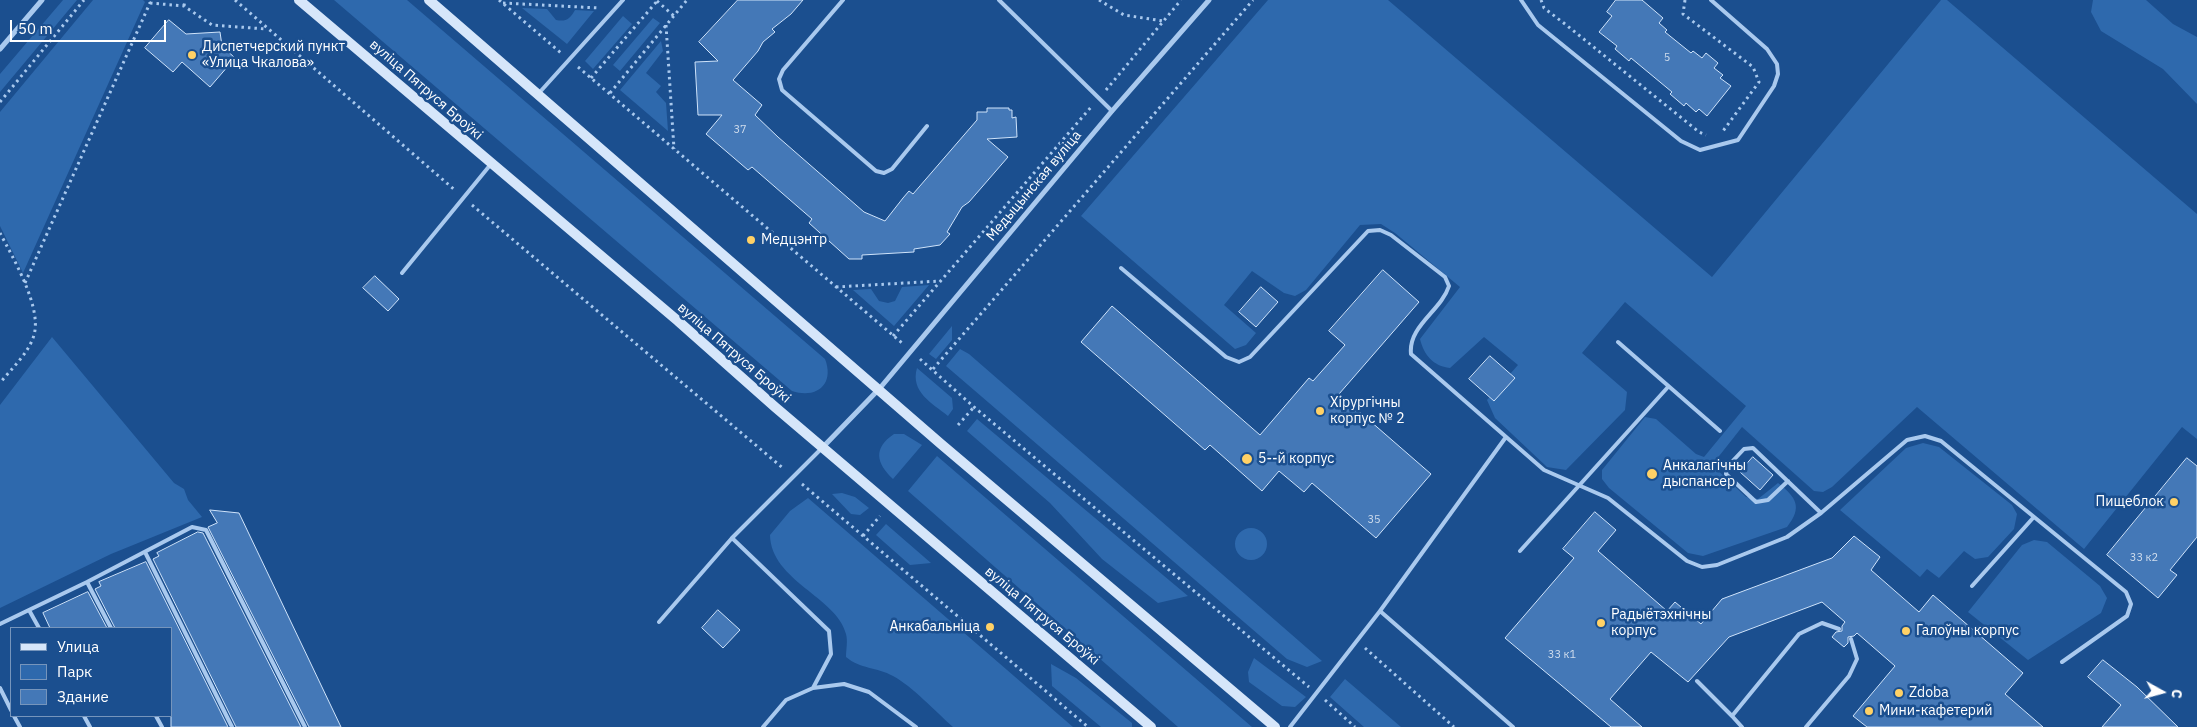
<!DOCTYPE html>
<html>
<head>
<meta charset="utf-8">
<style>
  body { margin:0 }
  #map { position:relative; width:2197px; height:727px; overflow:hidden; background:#1b4f8f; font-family:"IBM Plex Sans",sans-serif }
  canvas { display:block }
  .legend { position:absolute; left:10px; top:627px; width:162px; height:90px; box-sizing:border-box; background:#1b4f8f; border:1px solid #7695bc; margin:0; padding:6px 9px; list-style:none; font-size:15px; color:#fff }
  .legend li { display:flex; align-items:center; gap:10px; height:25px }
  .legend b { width:25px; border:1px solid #7695bc }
  .north { position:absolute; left:2137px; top:667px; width:50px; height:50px; -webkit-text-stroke:4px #1b4f8f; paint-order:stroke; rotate:97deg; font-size:14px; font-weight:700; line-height:20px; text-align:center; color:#fff }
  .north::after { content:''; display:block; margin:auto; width:18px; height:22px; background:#fff; clip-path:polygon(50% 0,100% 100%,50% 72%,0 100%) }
  .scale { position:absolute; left:10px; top:20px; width:156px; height:22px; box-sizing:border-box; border:2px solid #fff; border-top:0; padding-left:6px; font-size:15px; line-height:18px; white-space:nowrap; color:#fff; -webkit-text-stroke:4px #1b4f8f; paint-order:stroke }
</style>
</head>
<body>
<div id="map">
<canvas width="2197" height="727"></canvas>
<ul class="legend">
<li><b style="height:6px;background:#d6e6fa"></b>Улица</li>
<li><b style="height:14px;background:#2e69ad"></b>Парк</li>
<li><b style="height:14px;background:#4478b7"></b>Здание</li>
</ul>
<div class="north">С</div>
<div class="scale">50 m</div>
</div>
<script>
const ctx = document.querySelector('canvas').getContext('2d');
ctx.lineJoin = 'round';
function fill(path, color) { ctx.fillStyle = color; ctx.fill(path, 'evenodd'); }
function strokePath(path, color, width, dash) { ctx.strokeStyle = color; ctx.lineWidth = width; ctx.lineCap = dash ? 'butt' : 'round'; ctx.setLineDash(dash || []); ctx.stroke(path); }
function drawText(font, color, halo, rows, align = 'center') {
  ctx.font = font + ' "IBM Plex Sans",sans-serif'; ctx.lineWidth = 5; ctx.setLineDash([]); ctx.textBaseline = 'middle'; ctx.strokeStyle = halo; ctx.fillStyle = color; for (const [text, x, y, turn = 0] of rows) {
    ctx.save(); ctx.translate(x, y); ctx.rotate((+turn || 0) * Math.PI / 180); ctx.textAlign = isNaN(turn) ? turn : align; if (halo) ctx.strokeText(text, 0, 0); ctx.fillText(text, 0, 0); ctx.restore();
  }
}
fill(new Path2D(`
  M63,0H77L0,92V74Z
  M93,0H143L145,2L23,273L0,226V112Z
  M334,0H407L825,359C835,385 816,399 792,391Z
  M1268,0H1388L1712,277L1941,0H1947L2197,214V439L2182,427L2084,549L1917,407L1832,487L1823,492L1814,491L1742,427L1712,465L1746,497L1758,499L1778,483C1796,497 1803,507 1787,527L1703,556L1688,553L1609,488L1602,479V470L1645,417L1656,419L1696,454L1704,457L1746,406L1625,302L1582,353L1627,392L1625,410L1566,470L1547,467L1495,418L1487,400L1518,365L1484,337L1450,368C1433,366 1424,355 1420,339L1460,287L1395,233L1381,224L1360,225L1306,290L1295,296L1284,293L1252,271L1224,305L1256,333L1246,345L1235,349L1081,216Z
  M2093,0H2146L2173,24L2197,37V104L2163,69L2101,31L2091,12Z
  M522,8L547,9L556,20C566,22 570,19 575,10L594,11L567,44Z
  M623,16L632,24L593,69L585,61Z
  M653,18L660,23L620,71L613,65Z
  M661,41L663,51L646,73L661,86L656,92L666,103L668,131L620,90Z
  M929,285L894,326L853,290L871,289L879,301L888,303L895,301L902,287Z
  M952,326V340L936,359L929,354Z
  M52,337L174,483L184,489L188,500L202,517L111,554L0,608V405Z
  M960,349L969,354L1322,661L1307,667L1287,659L946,366Z
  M917,368L952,398L953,409L948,416C932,403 910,392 917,368Z
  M977,419L1188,596L1158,603L1102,559L1050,503L967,431Z
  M894,434H904L922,445L893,479C876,463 873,448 894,434Z
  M1923,443L1939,447L2012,505L2017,514L2014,529L1988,557L1975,559L1964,551L1939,578L1927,569L1920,577L1840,510L1906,448Z
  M937,456L1252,727H1178L908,491Z
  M842,493L855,497L869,508L860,515L851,514L832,494Z
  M808,498L1073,727H953C936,712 912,686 893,676C877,667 860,669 846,657C846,650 848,641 846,634C837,597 771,581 770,535L790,511Z
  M886,524L931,563L910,565L876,535Z
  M1235 544a16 16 0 1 1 32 0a16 16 0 1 1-32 0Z
  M2034,540L2047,542L2100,586L2107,598L2101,613L2028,660L1968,612L2022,545Z
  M1254,658L1306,697L1295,707L1282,706L1249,682L1248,672Z
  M1051,664L1076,678L1132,723V727H1101L1052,686Z
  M1345,679L1401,727H1364L1330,697Z`), '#2e69ad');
const building = new Path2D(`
  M738,0H803L791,14L772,29L775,32L763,42L758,51L733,80L762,105L755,115L778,137L864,212L885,221L903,198L909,191L913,194L977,120V112H987V108H1009V110H1012V118L1016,117L1017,137L987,139L1008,157L969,202L962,207L947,232L950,234L940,245L914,249V252L862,255V259H849L809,223L812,219L752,167L748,170L706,134L722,115H698L695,62L718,61L699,42Z
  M1616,0H1642L1663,18L1659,23L1667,30L1665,32L1691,53L1693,51L1702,58L1706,53L1718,63L1714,68L1723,75L1720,78L1731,86L1707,116L1699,109L1696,112L1686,103L1684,106L1670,94L1672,92L1631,58L1629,61L1615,49L1617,46L1599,32L1612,16L1607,12Z
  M169,20L186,34L220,32L222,46L235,58L210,87L182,62L173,72L145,48Z
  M1383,270L1419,302L1339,394L1431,474L1376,538L1312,483L1304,492L1279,471L1262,491L1210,445L1205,450L1081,342L1112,306L1260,435L1309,378L1313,381L1345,345L1329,331Z
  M375,276L399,299L388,311L363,288Z
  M1261,287L1278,302L1256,327L1239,312Z
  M1490,356L1515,378L1494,401L1469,379Z
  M1753,457L1773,475L1760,490L1740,472Z
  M2187,458L2197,466V537L2170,570L2177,575L2158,598L2107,555Z
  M210,510L239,513L341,727H309L208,527L217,523Z
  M1595,512L1616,530L1598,551L1667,611L1675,602L1701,624L1722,599L1832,558L1854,536L1880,557L1871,570L1919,612L1933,595L2023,673L2005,694L2043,727H1867L1853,716L1895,666L1857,633L1854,636L1848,637V643L1844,647L1832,637L1836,632L1842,631V626L1845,622L1822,602L1729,637L1688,682L1651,652L1610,699L1642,727H1611L1505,638L1574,558L1563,549Z
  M198,532L203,533L301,727H236L153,559L159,556L157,553Z
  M146,562L228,727H171V628H115L95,589L101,586L99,582Z
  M88,592L107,628H50L43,613Z
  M718,610L740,630L723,648L702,628Z
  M2103,660L2137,687L2178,727H2102L2121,705L2088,677Z`);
fill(building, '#4478b7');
strokePath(building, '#cfe3fa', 1);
strokePath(new Path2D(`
  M235,0L456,191
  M499,0L561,53
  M1099,0L1124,15L1163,21
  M1541,0L1544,8L1565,24L1699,132L1706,135
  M1685,0L1683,14L1753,67L1759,82L1723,131
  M657,1L674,16
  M150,3L184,6L212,25L266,29
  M503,3L599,8
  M184,6L185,0
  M666,25L674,149
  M578,67L902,343
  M591,78L658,0
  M1106,90L1181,0
  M610,93L687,0
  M0,102L84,0
  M472,205L784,469
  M0,233C13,258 42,307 34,335C29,353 11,369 0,383
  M25,283L150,3L148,0
  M836,287L940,281
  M893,336L1092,106
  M920,359L974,407L1309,687
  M933,369L1253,0
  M958,425L974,407
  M802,484L1088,727
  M863,536L880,516
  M1365,648L1454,727
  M1325,700L1355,727`), '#a9c9ee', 3, [2.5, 4]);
strokePath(new Path2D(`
  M843,0L783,70L779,79L782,90L876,171L884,173L892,169L927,126
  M999,0L1112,111
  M1521,0L1538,25L1681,141L1700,150L1738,140L1774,86L1778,74L1777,64L1767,49L1711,0
  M539,93L623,0
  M1121,268L1226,357L1239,362L1250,357L1368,231L1380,230L1391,235L1445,277L1449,286C1441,311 1408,326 1411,354L1544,470L1608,498L1687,561L1702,567L1717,565L1787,537L1821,513L1907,440L1925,436L1941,441L2126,592L2131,604L2127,616L2062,662
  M402,273L491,164
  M1618,342L1720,431
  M1788,481L1768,500L1756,502L1726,474L1727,467L1744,449L1753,448L1821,513
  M732,538L829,631L831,654L813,688
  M1520,551L1668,387
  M145,552L232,727
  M87,582L111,628
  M1972,586L2033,518
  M29,610L39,628
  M1380,611L1506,437
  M659,622L732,538L821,449
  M0,624L87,582L192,527L206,530L305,727
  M1697,681L1732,716
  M0,688L11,710
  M14,716L20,727
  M84,716L90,727
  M156,716L162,727
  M763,727L786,700L813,688L844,684L869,692L916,727
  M1290,727L1380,611L1513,727
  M1742,727L1732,716L1799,634L1822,623L1839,629
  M1806,727L1849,676L1857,659L1851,639`), '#a9c9ee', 4);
strokePath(new Path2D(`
  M0,49L42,0
  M823,447L880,388L1112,111L1209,0`), '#a9c9ee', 5);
strokePath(new Path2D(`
  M299,0L678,321L775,407L1151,727
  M429,0L941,444L1275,727`), '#d6e6fa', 10);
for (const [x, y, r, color] of [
  [192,55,5,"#ffd166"],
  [751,240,5,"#ffd166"],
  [1320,411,5,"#ffd166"],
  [1247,459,6,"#ffd166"],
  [1652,474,6,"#ffd166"],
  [2174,502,5,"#ffd166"],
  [1601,623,5,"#ffd166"],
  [990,627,5,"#ffd166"],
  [1906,631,5,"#ffd166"],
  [1899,693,5,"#ffd166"],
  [1869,711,5,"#ffd166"]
]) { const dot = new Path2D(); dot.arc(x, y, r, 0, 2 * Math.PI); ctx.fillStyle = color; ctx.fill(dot); strokePath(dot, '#1b4f8f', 2); }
drawText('11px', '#d0dded', null, [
  ["5",1667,58],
  ["37",740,130],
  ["35",1374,520],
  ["33 к2",2144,558],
  ["33 к1",1562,655]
]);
drawText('14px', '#fff', '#1b4f8f', [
  ["Диспетчерский пункт",202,47],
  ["«Улица Чкалова»",202,63],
  ["Медцэнтр",761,240],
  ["Хірургічны",1330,403],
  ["корпус № 2",1330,419],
  ["5--й корпус",1258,459],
  ["Анкалагічны",1663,466],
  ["дыспансер",1663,482],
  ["Пищеблок",2164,502,"right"],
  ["Радыётэхнічны",1611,615],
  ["корпус",1611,631],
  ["Анкабальніца",980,627,"right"],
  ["Галоўны корпус",1916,631],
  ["Zdoba",1909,693],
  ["Мини-кафетерий",1879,711]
], 'left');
drawText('14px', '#fff', '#1b4f8f', [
  ["вуліца Пятруся Броўкі",426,90,41],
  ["Медыцынская вуліца",1034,186,-50],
  ["вуліца Пятруся Броўкі",734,353,41],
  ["вуліца Пятруся Броўкі",1042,616,40]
]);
</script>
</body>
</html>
